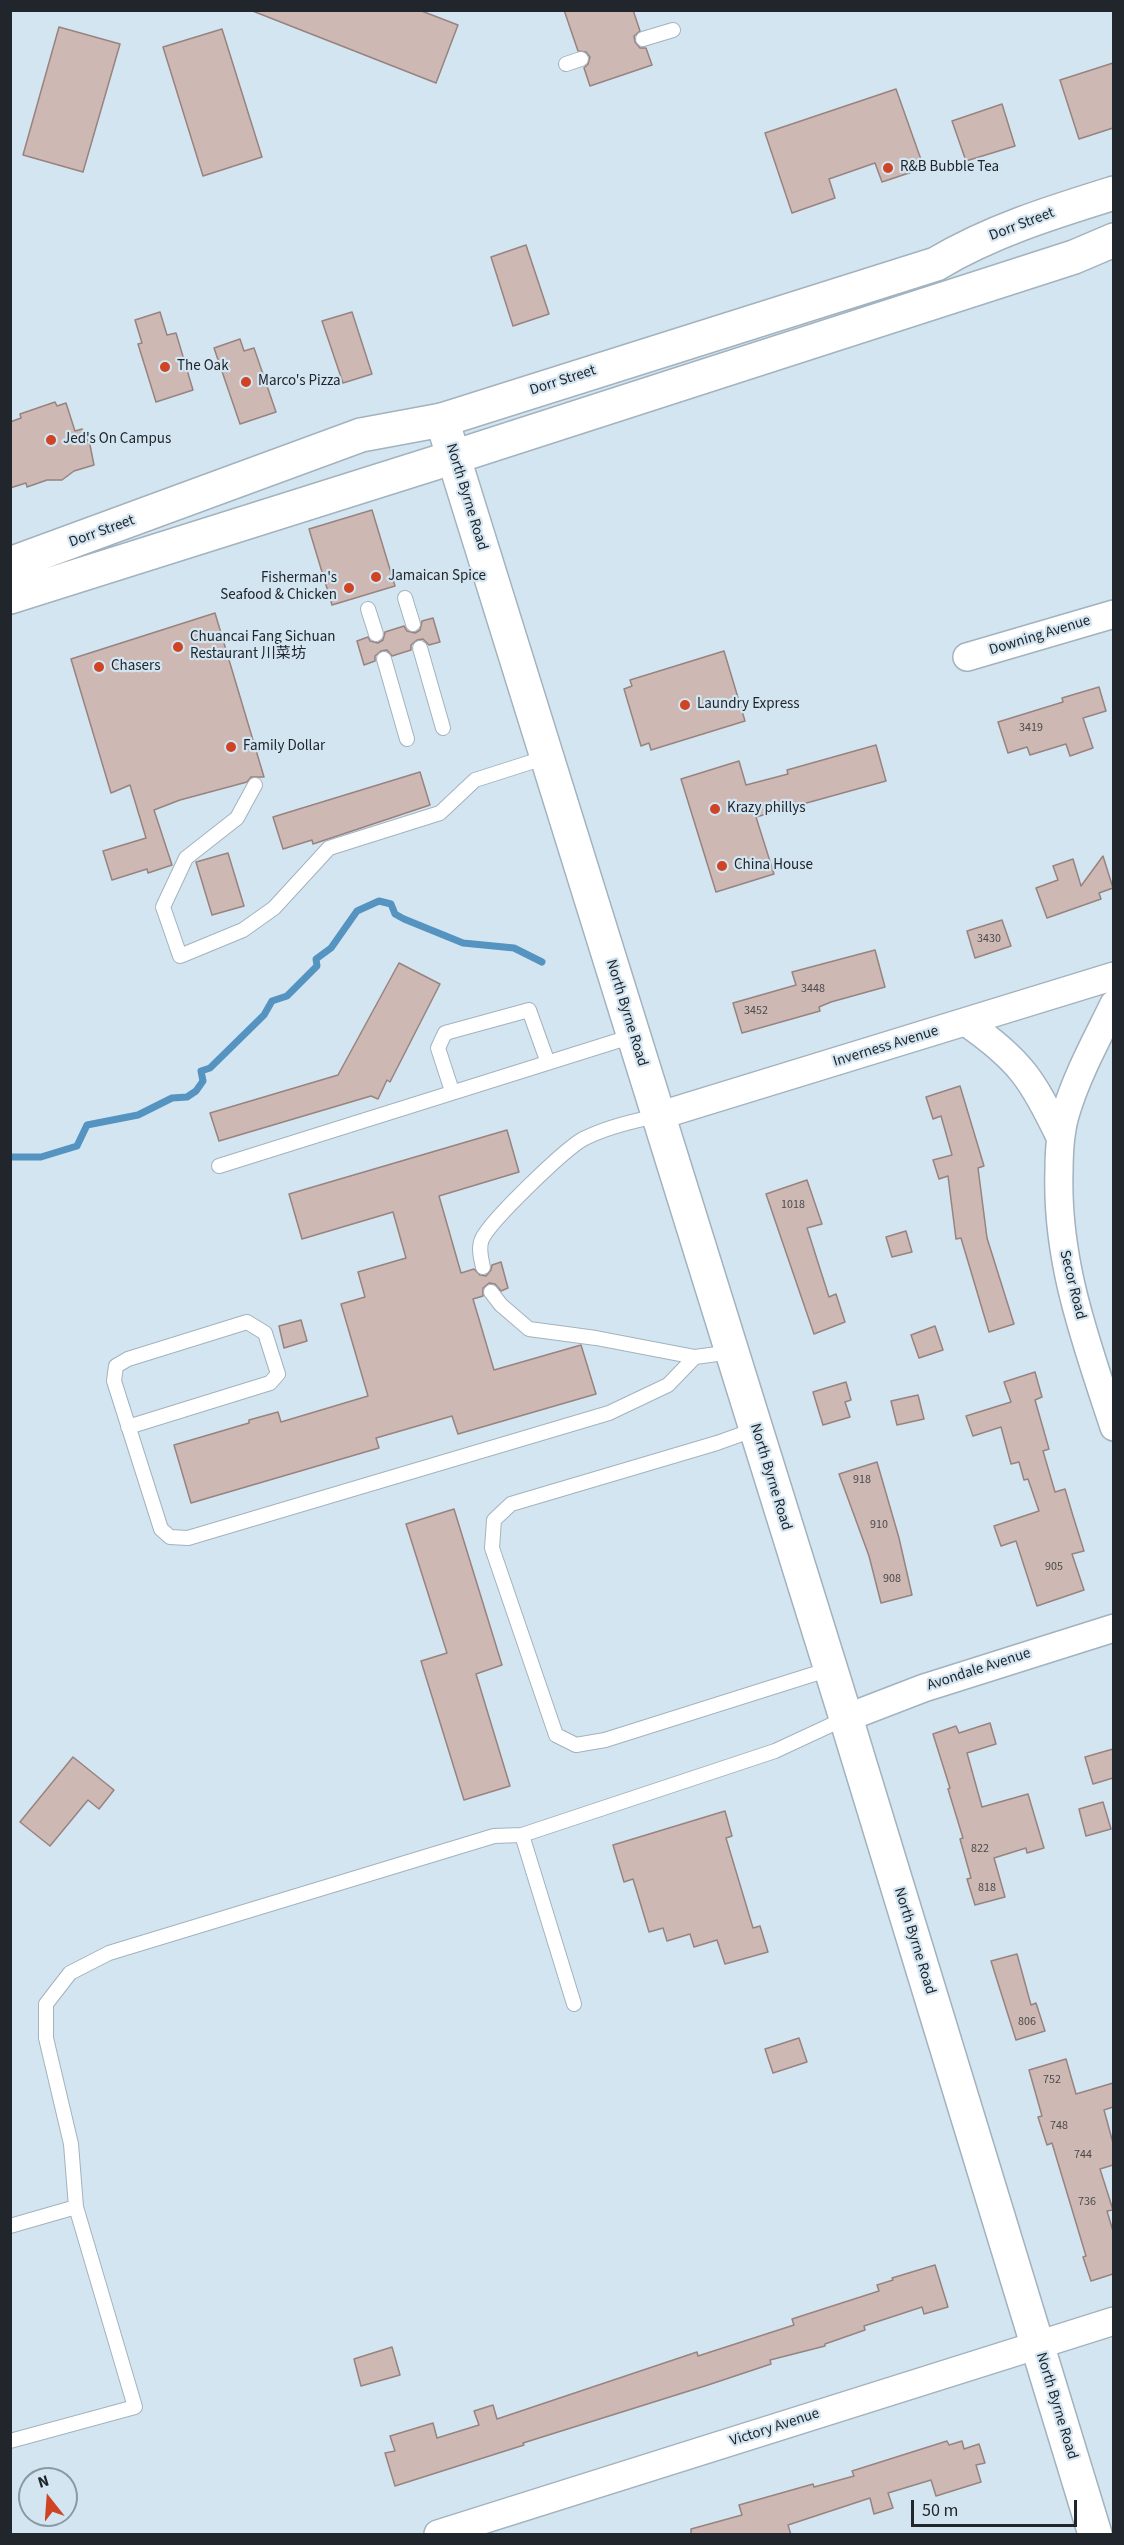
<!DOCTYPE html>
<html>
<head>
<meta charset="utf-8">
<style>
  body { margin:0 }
  #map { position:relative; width:1124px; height:2545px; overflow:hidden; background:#d4e5f2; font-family:"Source Sans 3",sans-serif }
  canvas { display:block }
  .frame { position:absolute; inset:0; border:12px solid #20262b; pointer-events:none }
  .north { position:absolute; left:18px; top:2467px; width:60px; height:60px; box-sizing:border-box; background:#d4e5f2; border:2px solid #8c99a2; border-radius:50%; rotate:343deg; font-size:16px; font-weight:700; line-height:24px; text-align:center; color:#20262b }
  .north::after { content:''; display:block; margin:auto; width:21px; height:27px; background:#ce4425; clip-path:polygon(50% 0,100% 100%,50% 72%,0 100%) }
  .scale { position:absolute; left:911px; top:2500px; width:166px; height:27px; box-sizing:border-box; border:3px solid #20262b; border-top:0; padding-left:8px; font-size:18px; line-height:21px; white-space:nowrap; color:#20262b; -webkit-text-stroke:4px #d4e5f2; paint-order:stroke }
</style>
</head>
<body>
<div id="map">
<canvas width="1124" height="2545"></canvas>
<div class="frame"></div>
<div class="north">N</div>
<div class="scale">50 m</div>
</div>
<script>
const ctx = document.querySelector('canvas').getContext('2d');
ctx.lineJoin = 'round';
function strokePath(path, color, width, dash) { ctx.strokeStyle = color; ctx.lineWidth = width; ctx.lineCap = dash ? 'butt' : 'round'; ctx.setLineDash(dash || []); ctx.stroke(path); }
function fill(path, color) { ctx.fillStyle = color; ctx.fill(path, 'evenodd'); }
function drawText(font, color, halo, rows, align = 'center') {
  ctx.font = font + ' "Source Sans 3","Noto Sans SC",sans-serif'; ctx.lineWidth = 4.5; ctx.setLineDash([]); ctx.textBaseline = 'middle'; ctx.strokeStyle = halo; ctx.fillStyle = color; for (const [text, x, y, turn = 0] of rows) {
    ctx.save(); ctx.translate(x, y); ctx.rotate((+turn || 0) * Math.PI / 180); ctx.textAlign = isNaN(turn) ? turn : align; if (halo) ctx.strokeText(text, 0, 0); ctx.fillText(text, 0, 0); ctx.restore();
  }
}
strokePath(new Path2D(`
  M10,1157H41L77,1146L87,1125L138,1115L172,1098L187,1097L196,1091L203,1081L201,1071L210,1068L264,1015L272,1001L287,996L317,966L316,959L331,948L357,911L379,901L391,904L395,914L404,919L463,943L514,948L542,962`), '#5593c0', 7);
const building = new Path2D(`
  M250,10H419L458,25L436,83Z
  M564,10H633L640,31L634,36L635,42L640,48H646L652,65L590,86L584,68L588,64L590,57L586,52L578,51Z
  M59,27L120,44L83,172L23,155Z
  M222,29L262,157L203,176L163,47Z
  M1113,63V128L1079,139L1060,80Z
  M896,89L924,168L882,182L875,163L829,179L835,198L792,213L765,133Z
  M1002,104L1015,146L966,161L952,121Z
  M526,245L549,314L513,326L491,257Z
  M160,312L167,335L176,333L193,390L156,402L138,344L142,343L135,320Z
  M352,312L372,374L343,383L322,321Z
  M240,339L244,351L254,348L276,412L240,424L214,348Z
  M55,402L57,406L66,403L75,431L82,429L90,445L94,465L74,471L62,480H47L27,487L26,483L10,488V422L21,418L20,414Z
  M372,510L395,586L332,605L309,529Z
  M215,613L264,777H251L247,782L180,800L154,810L172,865L148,873L147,869L112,880L103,851L146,838L130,785L111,793L71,659Z
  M433,618L440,642L429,645L423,639L417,640L411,645V650L392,656L387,650L381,651L375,656V661L364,665L357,641L368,637L370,641L378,643L383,640L385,632L404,626L407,631L415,633L420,630L422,621Z
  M724,651L745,721L651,750L649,743L641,746L624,689L632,686L630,680Z
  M1099,687L1106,711L1083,718L1093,748L1070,756L1066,744L1030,755L1027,747L1008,753L998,722L1063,702L1062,698Z
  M876,745L886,781L756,817L774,874L716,892L681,779L739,761L746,785L788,774L787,770Z
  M420,772L430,805L313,844L312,840L283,849L273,817Z
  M228,853L244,906L212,915L196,862Z
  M1103,856L1113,888L1099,893L1101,899L1047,918L1036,888L1058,880L1053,866L1073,859L1081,886Z
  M1002,920L1011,946L975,958L967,931Z
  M875,950L885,987L831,1002L819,1007L820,1011L742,1033L733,1003L796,985L792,972Z
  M399,963L440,984L390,1082L387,1080L378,1099L371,1096L219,1141L210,1113L338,1075Z
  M960,1086L984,1166L978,1168L987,1238L1014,1324L989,1332L961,1238L956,1239L948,1176L939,1179L933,1160L952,1155L941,1116L933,1119L926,1097Z
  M507,1130L519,1172L439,1196L461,1273L474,1269L480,1275L486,1276L491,1270L492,1265L501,1262L508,1288L501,1291L495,1284L489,1283L483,1288V1296L473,1299L494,1370L581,1345L596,1394L458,1434L452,1416L376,1438L379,1448L191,1503L174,1445L249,1423V1420L278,1412L281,1422L368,1396L341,1304L365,1297L358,1272L406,1258L393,1212L302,1239L289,1194Z
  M807,1180L822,1224L807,1228L829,1297L836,1294L845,1322L814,1334L766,1194Z
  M906,1231L912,1252L892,1257L886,1237Z
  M301,1320L307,1341L284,1348L279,1326Z
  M935,1326L943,1350L919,1358L911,1335Z
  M1035,1372L1042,1397L1035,1400L1049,1449L1043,1451L1055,1492L1065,1489L1073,1516L1084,1551L1072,1554L1084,1590L1037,1606L1016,1541L1001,1546L994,1526L1039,1511L1028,1479L1024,1480L1019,1462L1011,1464L1001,1427L973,1436L966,1416L1011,1402L1004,1382Z
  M846,1382L851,1400L845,1402L850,1417L823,1425L813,1392Z
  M918,1395L924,1419L897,1425L891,1401Z
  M877,1462L899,1538L912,1595L881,1603L869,1556L839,1474Z
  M454,1509L502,1665L476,1674L510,1786L464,1800L421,1661L447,1653L406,1524Z
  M990,1723L996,1744L967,1753L982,1807L1028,1794L1044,1848L1027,1853L1026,1848L994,1858L1005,1897L975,1905L967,1879L971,1878L960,1839L963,1838L948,1789L950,1788L933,1734L956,1726L959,1733Z
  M1113,1749V1778L1093,1784L1085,1757Z
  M73,1757L114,1790L99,1809L88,1800L50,1846L20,1822Z
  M1103,1802L1111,1829L1086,1836L1079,1809Z
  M725,1811L732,1836L726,1838L753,1928L760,1926L768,1952L725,1964L717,1940L694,1947L690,1934L667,1941L663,1928L649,1932L633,1879L624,1882L613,1845Z
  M1017,1954L1031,2005L1036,2003L1045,2031L1016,2040L991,1961Z
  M799,2038L807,2062L773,2073L765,2049Z
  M1066,2059L1076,2094L1113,2083V2107L1104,2110L1113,2143V2165L1100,2169L1113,2210L1107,2211L1113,2231V2274L1091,2281L1083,2257L1086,2256L1052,2143L1047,2145L1038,2117L1042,2116L1029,2070Z
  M935,2265L948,2307L924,2314L922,2307L864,2326L865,2330L825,2344V2346L770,2360L771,2364L708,2385L523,2443L524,2445L395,2486L385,2453L395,2451L390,2436L433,2423L437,2438L479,2425L474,2411L493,2405L497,2419L697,2352L698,2356L794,2325L792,2319L879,2291L877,2285L893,2280L892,2278Z
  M392,2347L400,2375L361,2386L354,2359Z
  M947,2441L949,2445L962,2441L964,2449L979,2444L985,2463L976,2465L981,2482L936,2496L931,2480L888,2493L893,2508L874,2514L870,2498L788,2525L791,2535H691V2529L742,2515L739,2505L813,2484L814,2487L854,2476L852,2471Z`);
fill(building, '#cdb8b3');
strokePath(building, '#97837f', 1.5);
const lane = new Path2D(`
  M643,39L673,30
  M566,64L581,59
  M405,598L413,624
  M368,609L376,634
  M420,648L443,728
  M384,659L407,739
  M255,785L237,818L186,858L163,907L180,956L243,930L274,908L329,848L440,813L475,780L547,757
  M452,1091L438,1048L445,1033L529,1010L548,1063
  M219,1166L633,1036
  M483,1267C481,1258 478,1248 482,1239C491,1220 564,1150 583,1139C607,1127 632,1121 658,1116
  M491,1292L501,1305L529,1329L596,1338L695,1357L732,1352
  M128,1427L270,1383L278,1374L265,1333L247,1322L128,1359L116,1366L114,1381L161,1529L170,1537L188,1538L609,1413L668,1385L695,1357
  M756,1429L717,1443L511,1504L494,1520L492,1548L556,1735L576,1745L605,1740L830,1669
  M574,2004L522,1835L775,1751L846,1718
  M76,2207L71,2144L46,2038V2004L70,1973L109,1953L494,1836L522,1835
  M10,2226L76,2207L135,2407L10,2441`);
const street = new Path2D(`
  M967,657L1114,614
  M1114,1004C1097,1039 1077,1075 1066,1112C1060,1131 1059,1150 1059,1171C1056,1262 1086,1342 1114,1427
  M967,1023C1020,1060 1033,1080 1060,1137
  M658,1116L1114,976
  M846,1718L924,1688L1114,1628
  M438,2534L1114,2321`);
const secondary = new Path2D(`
  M10,564L361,435L442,420
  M10,597L454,457`);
const primary = new Path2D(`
  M454,457L1074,257L1114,240
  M1095,2534L846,1718L442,420L936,264C991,231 1053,212 1114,193`);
strokePath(lane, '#a2b2be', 16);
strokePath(street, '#a2b2be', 30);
strokePath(secondary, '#a2b2be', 36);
strokePath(primary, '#a2b2be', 36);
strokePath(lane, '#fff', 14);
strokePath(street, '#fff', 27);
strokePath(secondary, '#fff', 33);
strokePath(primary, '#fff', 33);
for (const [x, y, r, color] of [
  [888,168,6,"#ce4425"],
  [165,367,6,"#ce4425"],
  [246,382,6,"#ce4425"],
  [51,440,6,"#ce4425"],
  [376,577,6,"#ce4425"],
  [349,588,6,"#ce4425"],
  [178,647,6,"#ce4425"],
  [99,667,6,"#ce4425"],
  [685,705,6,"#ce4425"],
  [231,747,6,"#ce4425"],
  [715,809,6,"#ce4425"],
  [722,866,6,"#ce4425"]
]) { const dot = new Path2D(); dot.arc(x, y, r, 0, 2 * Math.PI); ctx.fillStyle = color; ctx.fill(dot); strokePath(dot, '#d4e5f2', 2); }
drawText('12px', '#4b4a4d', null, [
  ["3419",1031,728],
  ["3430",989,939],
  ["3448",813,989],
  ["3452",756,1011],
  ["1018",793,1205],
  ["918",862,1480],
  ["910",879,1525],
  ["905",1054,1567],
  ["908",892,1579],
  ["822",980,1849],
  ["818",987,1888],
  ["806",1027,2022],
  ["752",1052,2080],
  ["748",1059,2126],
  ["744",1083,2155],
  ["736",1087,2202]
]);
drawText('15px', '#20262b', '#d4e5f2', [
  ["R&B Bubble Tea",900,168],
  ["The Oak",177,367],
  ["Marco's Pizza",258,382],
  ["Jed's On Campus",63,440],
  ["Jamaican Spice",388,577],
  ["Fisherman's",337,579,"right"],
  ["Seafood & Chicken",337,596,"right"],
  ["Chuancai Fang Sichuan",190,638],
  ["Restaurant 川菜坊",190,655],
  ["Chasers",111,667],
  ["Laundry Express",697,705],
  ["Family Dollar",243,747],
  ["Krazy phillys",727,809],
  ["China House",734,866]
], 'left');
drawText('15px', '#20262b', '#d4e5f2', [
  ["Dorr Street",1022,225,-21],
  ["Dorr Street",563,381,-18],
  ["North Byrne Road",466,497,73],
  ["Dorr Street",102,532,-20],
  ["Downing Avenue",1040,636,-17],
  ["North Byrne Road",626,1013,73],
  ["Inverness Avenue",886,1047,-17],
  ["Secor Road",1072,1285,76],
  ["North Byrne Road",770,1477,73],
  ["Avondale Avenue",979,1670,-18],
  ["North Byrne Road",914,1941,73],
  ["North Byrne Road",1056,2406,73],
  ["Victory Avenue",775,2428,-18]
]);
</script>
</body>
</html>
